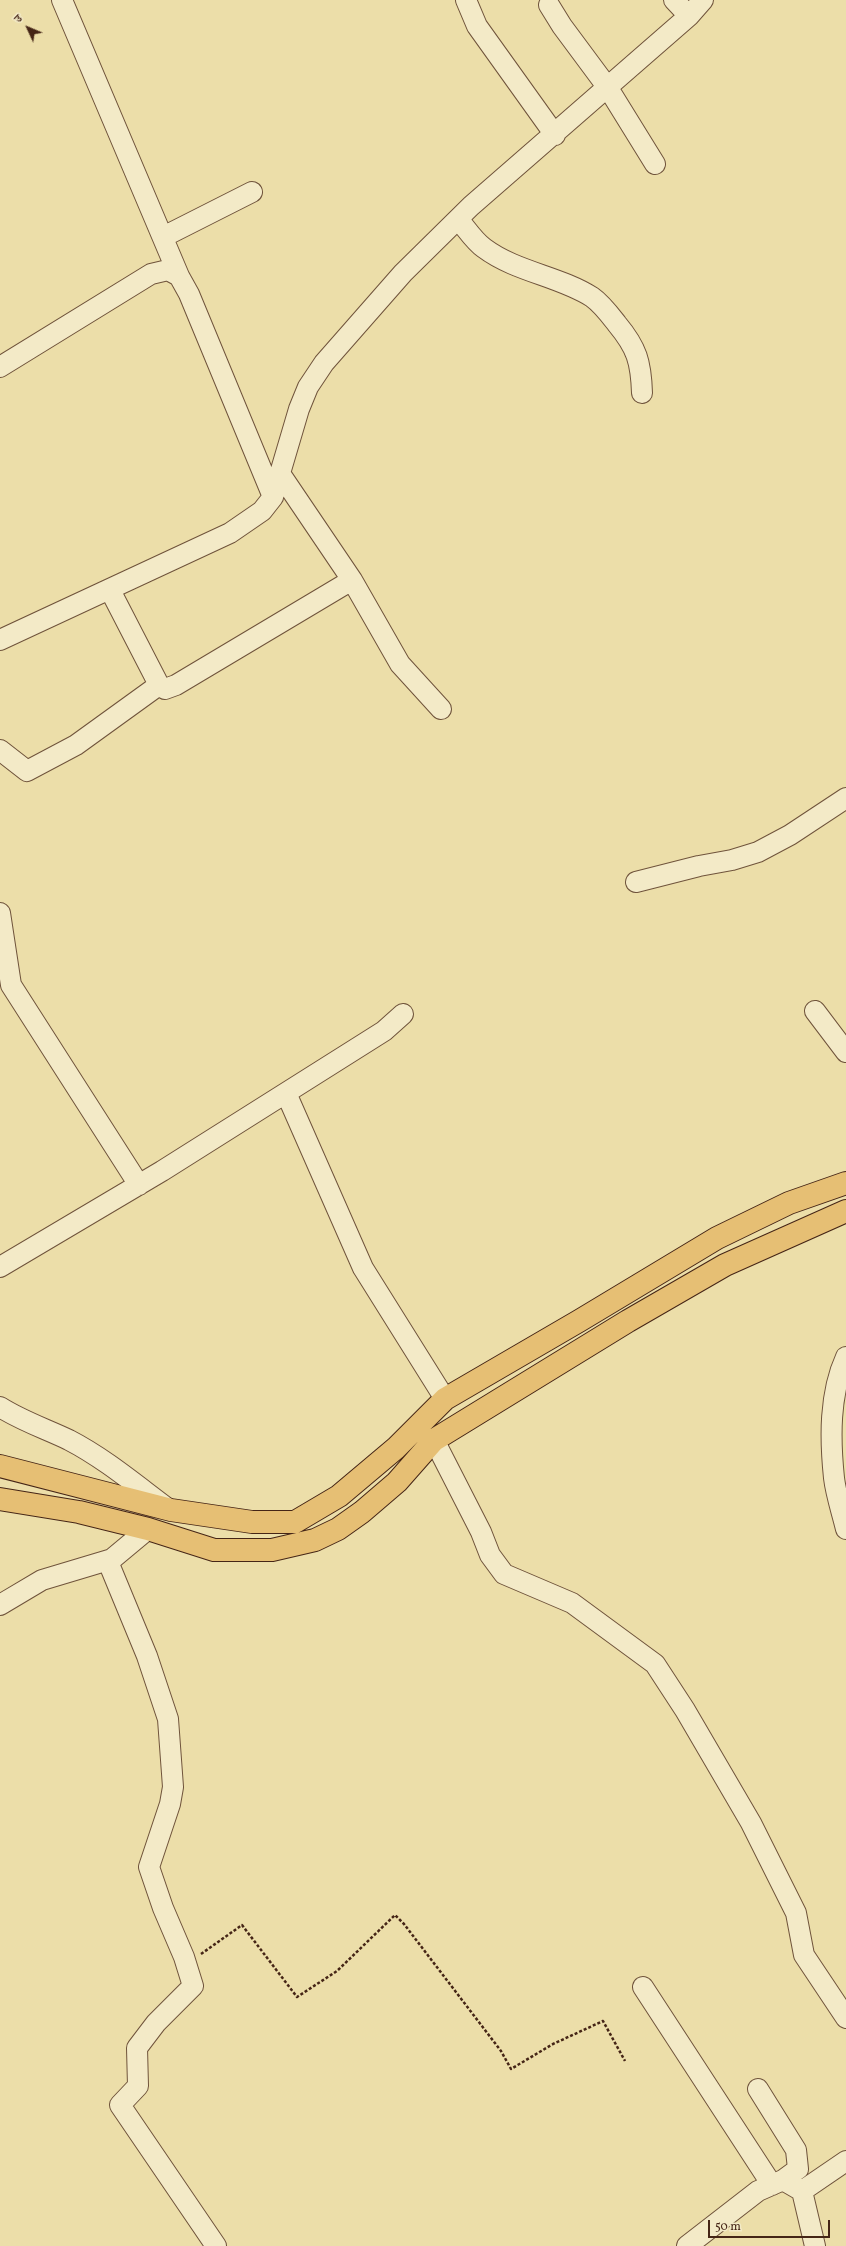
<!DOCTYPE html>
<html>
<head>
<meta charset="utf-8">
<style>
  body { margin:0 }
  #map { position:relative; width:846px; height:2246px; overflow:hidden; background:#ecdea9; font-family:Vollkorn,"Noto Serif Devanagari",serif }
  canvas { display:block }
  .north { position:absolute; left:8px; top:8px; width:40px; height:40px; -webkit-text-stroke:3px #f3eac7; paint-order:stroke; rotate:314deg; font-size:11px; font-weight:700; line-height:16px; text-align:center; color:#452516 }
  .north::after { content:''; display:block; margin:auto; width:14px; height:18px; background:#452516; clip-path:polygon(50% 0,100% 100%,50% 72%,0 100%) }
  .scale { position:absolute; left:708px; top:2220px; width:122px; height:18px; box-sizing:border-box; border:2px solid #452516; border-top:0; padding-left:5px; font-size:12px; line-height:14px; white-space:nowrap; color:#452516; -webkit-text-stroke:3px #f3eac7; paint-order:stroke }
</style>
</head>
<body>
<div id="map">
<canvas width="846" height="2246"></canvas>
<div class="north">उ</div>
<div class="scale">50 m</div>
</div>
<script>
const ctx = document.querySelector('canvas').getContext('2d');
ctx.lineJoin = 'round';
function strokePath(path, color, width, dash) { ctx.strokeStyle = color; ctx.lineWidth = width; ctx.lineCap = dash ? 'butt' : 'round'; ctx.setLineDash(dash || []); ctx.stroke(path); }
const minor = new Path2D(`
  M62,0L179,276
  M466,0L477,26L555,135
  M674,0L689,16
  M549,5L562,26L608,88L655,164
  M458,219C466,228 474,241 484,248C516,272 559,276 592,297C602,304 610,315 617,324C637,348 641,362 642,393
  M163,237L252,192
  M0,367L151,274L168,270L179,276L189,294L273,497L262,511L230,533L0,640
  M281,475L352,580L400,664L441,709
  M273,497L299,409L308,387L324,363L403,273L471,206L689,16L703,0
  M110,590L159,685L165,689L176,685L352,580
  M0,750L27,771L76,745L159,685
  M636,882L699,866L732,860L758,852L790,835L846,798
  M0,913L11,985L139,1185
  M815,1011L846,1052
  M286,1093L363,1268L445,1399
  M0,1267L162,1171L384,1031L403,1014
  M846,1357C829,1394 830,1439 834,1478C836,1495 842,1512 846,1529
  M0,1407C22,1421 46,1429 69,1440C104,1458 136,1485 167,1508
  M434,1440L481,1532L490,1555L504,1574L572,1603L655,1664L685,1710L751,1823L796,1913L804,1955L846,2018
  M148,1529L112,1559L109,1564L147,1656L168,1719L173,1787L170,1804L149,1867L163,1908L184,1957L193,1986L156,2023L137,2048L138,2086L120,2105L216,2246
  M0,1605L42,1580L112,1559
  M643,1987L772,2185
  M758,2089L796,2150L798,2169L783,2180
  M802,2191L815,2246
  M687,2246L758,2191L783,2180L802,2191L846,2161`);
const highway = new Path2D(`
  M0,1466L171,1510L252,1522H295L339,1496L396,1448L445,1399L579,1321L717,1238L789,1203L846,1183
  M0,1499L79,1512L148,1529L214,1550H272L315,1540L338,1529L362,1512L397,1482L434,1440L628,1321L725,1265L846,1211`);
strokePath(minor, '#6f533b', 22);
strokePath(highway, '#452516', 24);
strokePath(new Path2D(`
  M201,1954L242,1925L297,1997L337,1971L395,1915L404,1924L501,2051L511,2069L553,2044L603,2021L625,2061`), '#452516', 2.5, [3, 2]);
strokePath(minor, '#f3eac7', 20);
strokePath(highway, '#e6bf74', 22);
</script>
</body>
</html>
